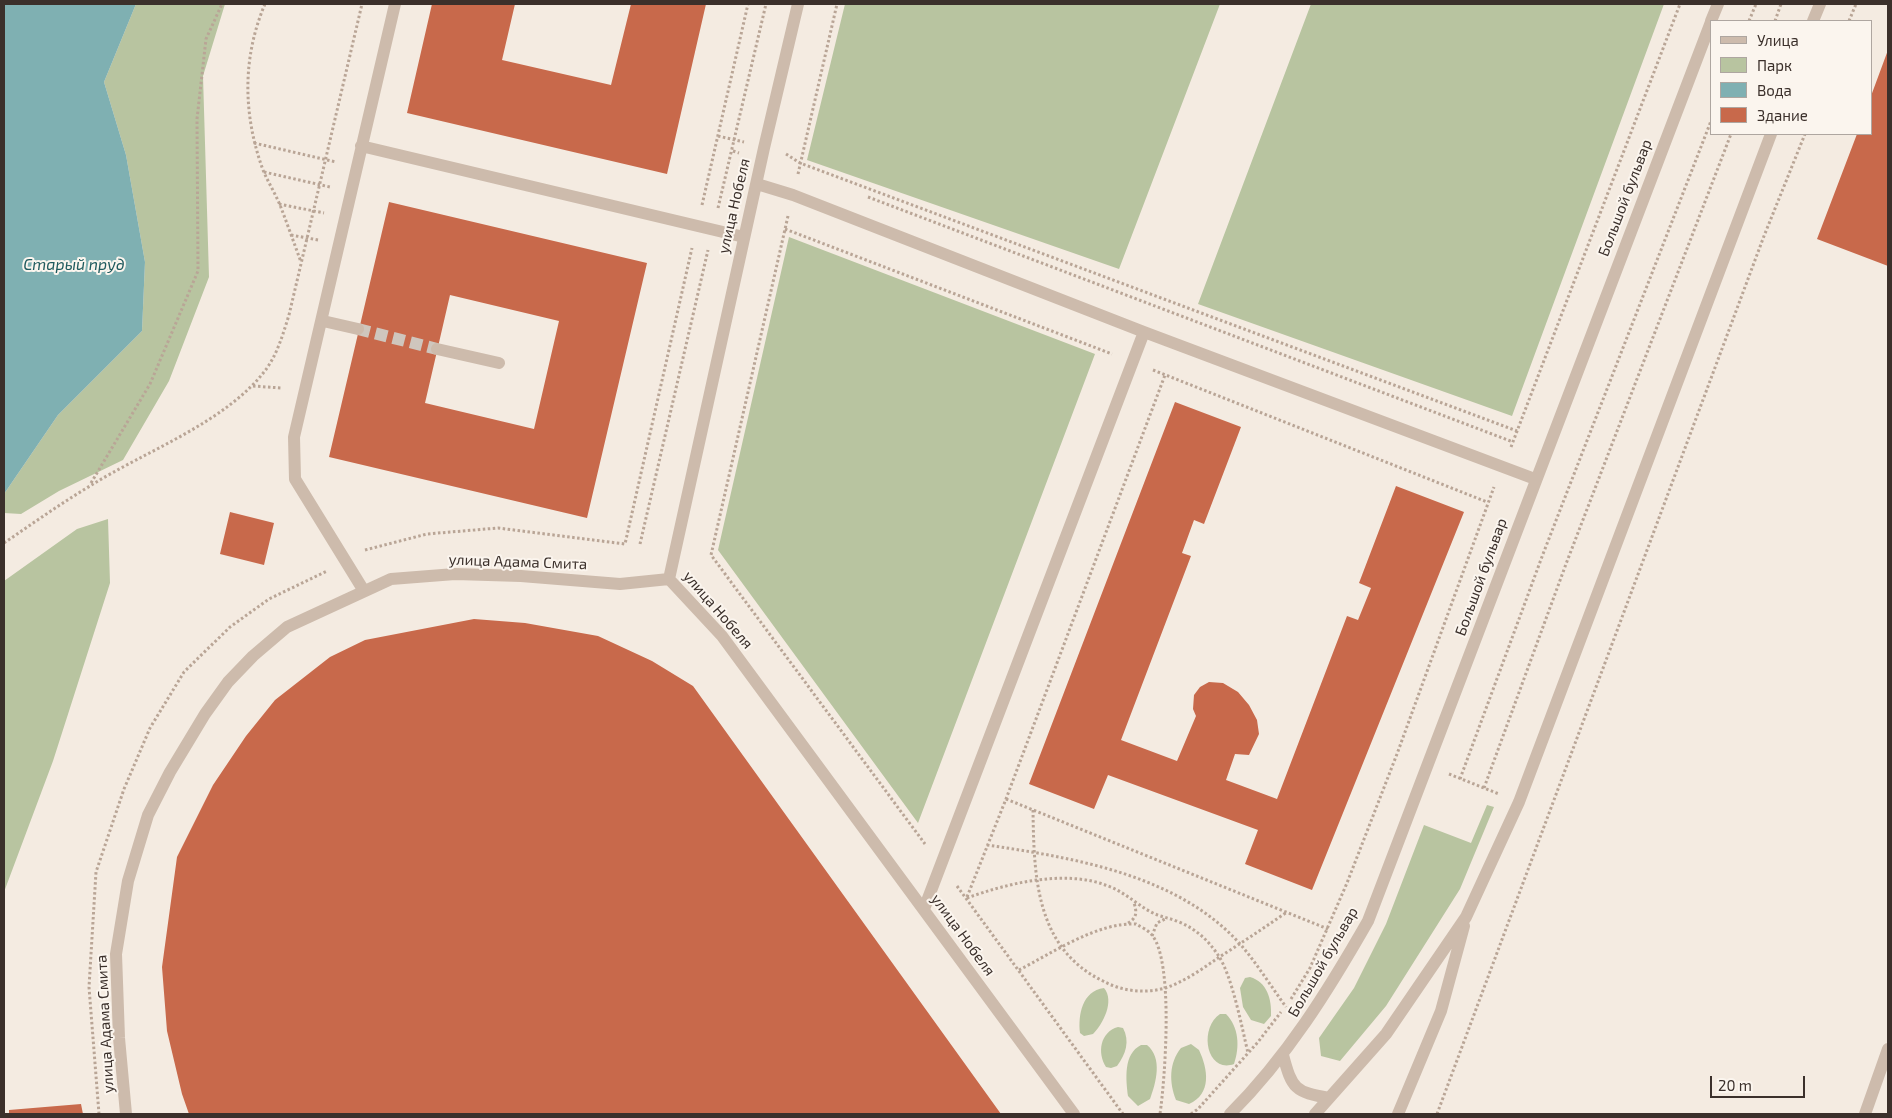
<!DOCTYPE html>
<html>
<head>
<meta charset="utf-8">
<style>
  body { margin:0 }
  #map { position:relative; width:1892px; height:1118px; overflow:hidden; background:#f4ebe1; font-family:"Exo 2",sans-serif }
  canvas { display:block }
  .frame { position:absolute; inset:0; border:5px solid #3b302b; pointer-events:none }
  .legend { position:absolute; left:1710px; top:20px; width:162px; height:115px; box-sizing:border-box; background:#fbf5ee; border:1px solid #aea6a0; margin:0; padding:6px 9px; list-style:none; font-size:15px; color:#3b302b }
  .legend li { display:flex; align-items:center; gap:10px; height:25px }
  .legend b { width:25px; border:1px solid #aea6a0 }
  .scale { position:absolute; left:1710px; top:1076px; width:95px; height:22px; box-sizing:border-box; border:2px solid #3b302b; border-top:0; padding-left:6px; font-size:15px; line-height:18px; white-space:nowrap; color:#3b302b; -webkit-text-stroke:4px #fbf5ee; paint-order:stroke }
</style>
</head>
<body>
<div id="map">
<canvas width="1892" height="1118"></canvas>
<div class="frame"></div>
<ul class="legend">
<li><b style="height:6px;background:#cdbbac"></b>Улица</li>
<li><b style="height:14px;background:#b8c4a0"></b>Парк</li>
<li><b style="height:14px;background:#7fb0b2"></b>Вода</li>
<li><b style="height:14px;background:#c8694b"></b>Здание</li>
</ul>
<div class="scale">20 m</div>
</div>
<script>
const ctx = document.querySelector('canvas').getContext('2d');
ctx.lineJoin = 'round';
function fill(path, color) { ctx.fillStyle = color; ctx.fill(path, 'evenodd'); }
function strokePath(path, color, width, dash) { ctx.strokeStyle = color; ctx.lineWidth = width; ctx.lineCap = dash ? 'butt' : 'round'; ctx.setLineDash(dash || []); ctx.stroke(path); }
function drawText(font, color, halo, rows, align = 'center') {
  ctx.font = font + ' "Exo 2",sans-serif'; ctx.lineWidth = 4; ctx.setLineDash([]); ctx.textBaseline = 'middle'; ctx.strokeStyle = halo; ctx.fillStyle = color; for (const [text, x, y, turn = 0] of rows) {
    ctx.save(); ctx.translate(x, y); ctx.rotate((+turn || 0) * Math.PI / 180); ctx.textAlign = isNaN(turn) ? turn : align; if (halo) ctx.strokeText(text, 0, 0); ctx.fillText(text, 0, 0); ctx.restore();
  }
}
fill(new Path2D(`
  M136,4H225L203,76L209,277L169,381L123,460L59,491L21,514L4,513V494L58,415L142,331L145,262L126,155L104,82Z
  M845,4H1220L1119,269L807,160Z
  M1311,4H1664L1512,416L1198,304Z
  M789,237L1095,354L918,823L718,550Z
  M108,519L110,583L53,761L4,892V581L77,529Z
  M1487,805L1494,807L1460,889L1386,1006L1340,1061L1321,1056L1319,1038L1354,988L1386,924L1424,825L1471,843Z
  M1250,977C1267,982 1272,999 1271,1016L1264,1024L1251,1020L1243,1007L1240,988L1245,978Z
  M1104,988C1115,1001 1103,1024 1093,1034L1084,1036L1080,1033C1078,1015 1082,991 1104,988Z
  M1220,1014H1226C1239,1027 1240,1047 1234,1064C1207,1074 1198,1029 1220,1014Z
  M1118,1027L1123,1028C1130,1041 1126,1054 1117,1066L1111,1068L1106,1067C1097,1053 1100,1032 1118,1027Z
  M1191,1044L1199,1050C1208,1069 1212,1094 1189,1104L1176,1100C1169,1082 1169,1063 1181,1048Z
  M1141,1045H1147C1163,1058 1156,1083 1150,1099L1138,1106L1128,1096C1126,1080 1123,1054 1141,1045Z`), '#b8c4a0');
fill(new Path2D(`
  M4,4H136L104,82L126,155L145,262L142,331L58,415L4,494Z`), '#7fb0b2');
fill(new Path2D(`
  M432,4H515L502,60L611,85L631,4H706L667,174L407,113Z
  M1888,50V266L1817,239L1857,134H1871V96Z
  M389,202L647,263L587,518L329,457ZM450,295L559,321L534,429L425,403Z
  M1175,402L1241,427L1204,524L1194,520L1182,553L1191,556L1121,740L1177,761L1196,716L1193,709L1194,695L1200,687L1209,682L1223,683L1238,692L1249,705L1257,720L1259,734L1249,755L1235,754L1226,780L1277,799L1347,616L1358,620L1371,588L1359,583L1396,486L1464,512L1312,890L1245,864L1258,830L1108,775L1094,809L1029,784Z
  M230,512L274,523L264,565L220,554Z
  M474,619L525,623L598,636L652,661L693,686L1001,1114H189L182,1094L167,1031L162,967L177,857L213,785L246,736L275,700L330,657L365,640Z
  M81,1104L83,1114H9V1110Z`), '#c8694b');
strokePath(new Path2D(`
  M358,329L437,349`), '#cfc6bd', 12, [12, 6]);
strokePath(new Path2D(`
  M265,4C242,58 243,115 263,170C268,182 275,193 280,205C287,223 294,243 301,262
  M1749,21L1756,4
  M1775,21L1781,4
  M1849,21L1856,4
  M718,136L744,142
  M254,143L336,162
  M733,151L739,153
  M786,154L800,163L1517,431
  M264,172L330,187
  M798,174L837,4
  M868,197L1513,442
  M279,204L324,213
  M702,205L748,4
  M718,208L766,4
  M788,216L711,555L925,844
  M785,229L1112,354
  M291,235L318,240
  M1153,370L1487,502
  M253,386L281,388
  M1511,447L1680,4
  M91,483L150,384L198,271L197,119L206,39L222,4
  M4,543C32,524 60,504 90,486C145,451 228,422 267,368C278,352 283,334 289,315L362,4
  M640,544L708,250
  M365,550L427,534L498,528L625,544L692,248
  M1449,774L1499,794
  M1460,779L1543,554L1711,121
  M1484,788L1566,564L1731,134
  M1006,799L1328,929
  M1033,810C1034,875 1035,948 1103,981C1121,991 1145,994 1165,988C1184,982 1202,969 1218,958C1241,943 1264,928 1287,912
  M987,845C1075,858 1179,875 1241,945C1257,964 1271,986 1286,1007
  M957,886L1123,1114
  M967,897L1006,799L1165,375
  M967,898C1008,883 1066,869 1108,886C1125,892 1137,905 1153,913C1161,917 1170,918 1179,922C1196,929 1208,940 1218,955C1232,975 1242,1028 1248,1053
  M1128,923C1137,918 1137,912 1134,903
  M1152,936L1157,923L1167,918
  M1019,970C1052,953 1098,922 1136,924C1141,927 1148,930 1152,935C1174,962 1165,1079 1160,1114
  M1291,999L1310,968L1347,883L1397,754L1494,487
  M99,1114L89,987L96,872L124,789L150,728L184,672L230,627L269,599L327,571
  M1191,1114L1198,1109L1258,1042L1281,1012
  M1437,1114L1764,236L1805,134`), '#b9a596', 3, [2.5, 2.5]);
strokePath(new Path2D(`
  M1711,21L1718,4
  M1813,21L1820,4
  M361,146L744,237
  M757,184L793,195L1144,332L1535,479
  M323,321L358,329
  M437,349L499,363
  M669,579L722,636L1074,1114
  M669,579L764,148L798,4
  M364,591L295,479L294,437L395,4
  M924,909L1144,332
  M1283,1055C1292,1089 1295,1092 1329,1098
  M126,1114L119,1038L116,954L128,881L148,815L170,772L205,714L228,682L253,656L287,627L391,579L455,574L521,576L620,584L669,579
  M1230,1114C1287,1057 1328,991 1368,921L1711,22
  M1315,1114L1386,1034L1466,917L1519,802L1771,134
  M1398,1114L1441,1011L1464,926
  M1865,1114L1888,1049`), '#cdbbac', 12);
drawText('15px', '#3b302b', '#fbf5ee', [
  ["Большой бульвар",1625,198,-69],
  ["улица Нобеля",734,206,-77],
  ["улица Адама Смита",518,562,2],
  ["Большой бульвар",1481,577,-70],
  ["улица Нобеля",718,610,49],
  ["улица Нобеля",963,935,54],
  ["Большой бульвар",1323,962,-60],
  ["улица Адама Смита",105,1024,-93]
]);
drawText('italic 16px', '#1f5a5e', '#fbf5ee', [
  ["Старый пруд",74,265]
]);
</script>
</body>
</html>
